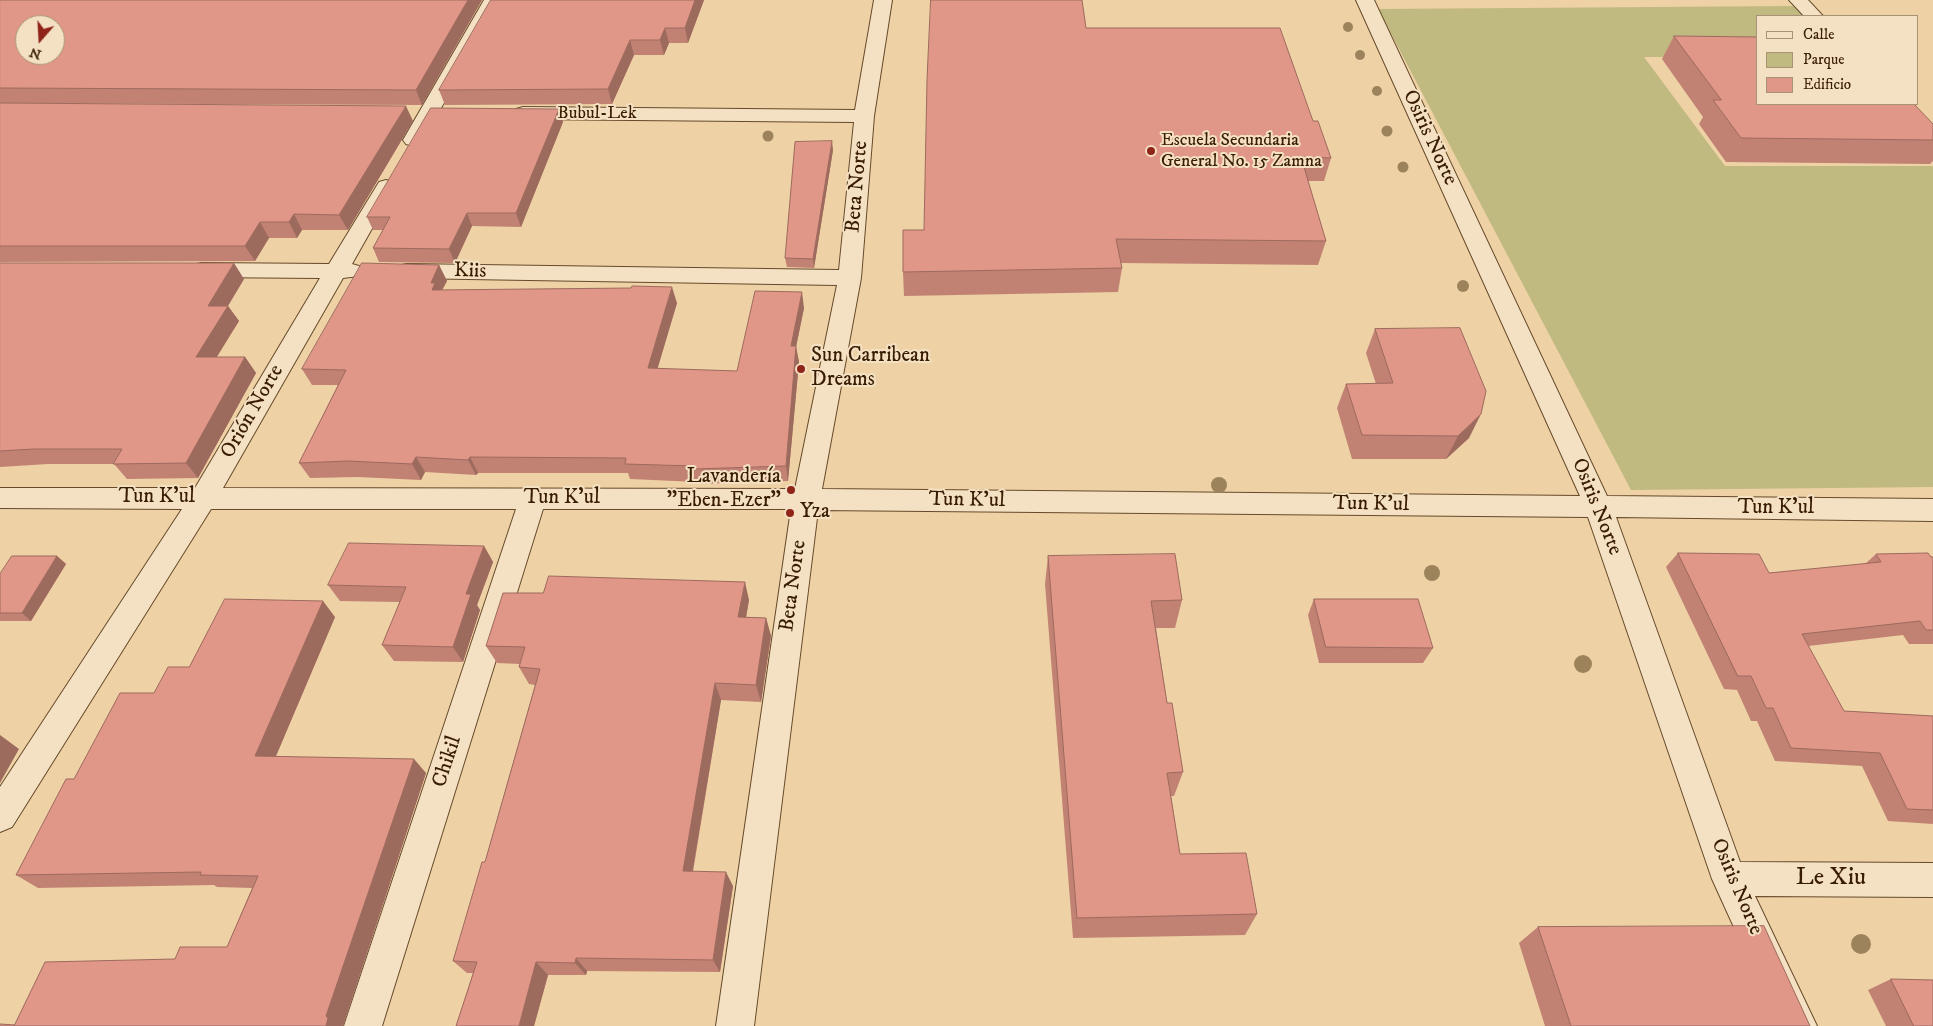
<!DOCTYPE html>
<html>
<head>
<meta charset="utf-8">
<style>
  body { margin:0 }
  #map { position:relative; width:1933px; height:1026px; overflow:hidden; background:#eed1a4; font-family:"IM FELL DW Pica",serif }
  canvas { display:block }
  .legend { position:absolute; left:1756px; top:15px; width:162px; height:90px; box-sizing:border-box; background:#f4e1c4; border:1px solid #a99376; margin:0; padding:6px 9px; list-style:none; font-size:15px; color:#391d01 }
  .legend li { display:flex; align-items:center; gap:10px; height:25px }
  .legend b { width:25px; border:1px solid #a99376 }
  .north { position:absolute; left:15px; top:15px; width:50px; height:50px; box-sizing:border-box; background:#f4e1c4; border:1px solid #a99376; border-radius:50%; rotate:199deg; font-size:14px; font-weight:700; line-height:20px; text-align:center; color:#391d01 }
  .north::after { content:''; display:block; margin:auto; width:18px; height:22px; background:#8f2418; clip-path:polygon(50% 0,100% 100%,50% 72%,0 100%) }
</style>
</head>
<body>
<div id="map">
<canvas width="1933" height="1026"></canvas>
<ul class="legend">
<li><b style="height:6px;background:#f4e1c4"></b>Calle</li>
<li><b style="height:14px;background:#c0b980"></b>Parque</li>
<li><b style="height:14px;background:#e09787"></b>Edificio</li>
</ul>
<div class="north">N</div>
</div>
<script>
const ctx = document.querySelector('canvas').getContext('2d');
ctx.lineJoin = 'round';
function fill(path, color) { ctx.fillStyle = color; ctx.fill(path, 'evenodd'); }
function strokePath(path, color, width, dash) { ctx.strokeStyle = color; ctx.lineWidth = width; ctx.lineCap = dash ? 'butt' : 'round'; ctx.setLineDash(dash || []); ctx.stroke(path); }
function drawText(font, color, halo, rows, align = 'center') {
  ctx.font = font + ' "IM FELL DW Pica",serif'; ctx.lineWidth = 4; ctx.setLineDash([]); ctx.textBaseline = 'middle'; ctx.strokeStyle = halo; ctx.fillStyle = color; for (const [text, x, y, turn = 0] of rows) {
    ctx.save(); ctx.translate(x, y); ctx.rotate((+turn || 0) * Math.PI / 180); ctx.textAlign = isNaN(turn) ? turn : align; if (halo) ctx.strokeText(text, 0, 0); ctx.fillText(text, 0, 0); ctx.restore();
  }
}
fill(new Path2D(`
  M1796,6L1806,16H1757V57H1644L1725,166H1933V487L1631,490L1378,9Z`), '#c0b980');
const street = new Path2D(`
  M484,0H502L423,140L420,144L413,146L406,144L403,140Z
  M874,0H892L874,116L861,278L822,489L1580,496L1356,0H1374L1607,496L1933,499V521L1616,517L1740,862L1933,863V897L1755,896L1817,1026H1779L1712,879L1588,517L818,510L754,1026H716L791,509H543L382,1026H344L516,509H211L12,827L0,832V787L182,509L0,508V488H195L320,278L201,277L193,275L190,270L193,265L201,263L329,264L379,182L386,180L393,182L396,186L352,264L359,266L362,271L359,276L343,278L223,488L795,489L837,285L406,278L398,276L395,271L398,266L406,264L839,270L854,122L523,119L516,117L513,113L516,109L523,107L855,110Z
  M1789,0H1808L1823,16H1804Z`);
strokePath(street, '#664a2a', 2);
fill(street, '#f4e1c4');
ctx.fillStyle = '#9d835c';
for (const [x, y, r] of [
  [1348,27,5],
  [1360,55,5],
  [1377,91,5],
  [1387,131,5.5],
  [768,136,5.5],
  [1403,167,5.5],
  [1463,286,6],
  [1219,485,8],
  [1432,573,8],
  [1583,664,9],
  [1861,944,10]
]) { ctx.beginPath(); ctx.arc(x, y, r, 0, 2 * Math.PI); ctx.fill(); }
fill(new Path2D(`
  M0,0H482L422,105L0,103Z
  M704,0L688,43H669L664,55H634L612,104L445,105L439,90Z
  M1086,28L1313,121L1331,158L1324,181H1308L1326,241L1318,265L1121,263L1122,268L1118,292L904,296L903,272L924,230Z
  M1674,36L1933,124V161L1930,164L1726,162L1699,124L1703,117L1662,59Z
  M0,103L413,121L348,230H302L297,238H269L255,261L0,262Z
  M559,109L563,122L521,227L472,226L455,263L379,262L373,248L383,230H373L367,217Z
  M833,150L814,268L787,267L785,258Z
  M0,263L244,279L228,306L239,321L216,357H245L256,373L198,478L127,479L114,464H48L0,467Z
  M439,265L447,281L442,290L677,303L657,369L737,371L804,308L796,347L799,362L788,481L698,484L697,482L630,479L628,473H478L476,475L425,472L421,480L358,477L310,478L299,463L338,385H312L302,369Z
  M1375,329L1469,438L1446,459H1352L1337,408L1346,384H1376L1366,353Z
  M484,546L493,562L477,605L480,610L463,662L394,661L382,645L400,602L340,601L328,585Z
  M1678,553L1769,573L1865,564L1876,554L1933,557V644H1909L1903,635L1808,646L1844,711L1933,716V824L1888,821L1862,766L1775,761L1757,721H1751L1737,690L1724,689L1666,567Z
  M57,556L66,564L31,621H0V574Z
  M1048,556L1182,600L1175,628H1156L1167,703L1183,772L1174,796H1171L1180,854L1257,914L1245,935L1073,938L1045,584Z
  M1314,599L1433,648L1423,663H1319L1308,615Z
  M749,600L746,617L766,618L771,636L761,702L721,700L693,872L733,886L720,972L587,971L586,975H548L534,1026H456L473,973H467L453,961L485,862L535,685L529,684L519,667L520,664L497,663L486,646Z
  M335,617L276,756L426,773L343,1026H0L15,1025L175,959L227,947L252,888L217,887L214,885L38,888L16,875L74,779L154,693L189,667Z
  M1538,927L1810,1026H1545L1519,943Z
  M1891,979L1933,1026H1886L1868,990Z`), '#c18274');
fill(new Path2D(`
  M468,0H482L422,105L416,90Z
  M695,0H704L688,43L685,28Z
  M665,28L669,43L664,55L660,40Z
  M630,40L634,55L612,104L608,89Z
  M406,106L413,121L348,230L339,215Z
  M559,109L563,122L521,227L516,213Z
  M832,141L833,150L814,268L813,259Z
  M467,213L472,226L455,263L449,249Z
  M294,214L302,230L297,238L289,222Z
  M260,222L269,238L255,261L245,246Z
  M234,263L244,279L220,319L228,306L239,321L207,373L196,357L208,306Z
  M439,265L447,281L440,294L432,290L431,283Z
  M672,287L677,303L653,384L648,368Z
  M802,292L804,308L796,347L799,362L788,481L786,466L791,346Z
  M245,357L256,373L198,478L186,463Z
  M1481,414L1469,438L1446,459L1458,436Z
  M416,457L425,472L421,480L412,464Z
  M470,457L478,473L476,475L468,460Z
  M484,546L493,562L477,605L480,610L463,662L453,647L466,594Z
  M57,556L66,564L31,621L22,613Z
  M745,582L749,600L743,635L738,617Z
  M323,601L335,617L270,770L255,756Z
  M766,618L771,636L761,702L756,685Z
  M715,683L721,700L690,886L683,871Z
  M0,735L19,749L0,783Z
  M414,759L426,773L343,1026H326V1016Z
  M726,872L733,886L720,972L713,960Z
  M576,958L587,971L586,975L575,963Z
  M536,962L548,975L534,1026H519Z`), '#9d6a5e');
const building = new Path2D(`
  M0,0H468L416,90L0,88ZM25,25H55V55H25Z
  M491,0H695L685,28H665L660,40H630L608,89L439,90Z
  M931,0H1082L1086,28H1280L1313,121H1318L1331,158L1301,157L1326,241L1116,239L1122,268L903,272V230H924L927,80Z
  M1674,36L1757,37V104H1914L1933,124V140L1741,138L1713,100H1721Z
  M0,103L406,106L339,215L294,214L289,222H260L245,246H0Z
  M431,108L559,109L516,213H467L449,249L373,248L390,217H367Z
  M832,141L813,259L785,258L795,142Z
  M0,263H234L208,306H228L196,357H245L186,463L113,464L122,449H34L0,451Z
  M362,263L439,265L431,283H435L432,290L631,288L632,286L672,287L648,368L737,371L755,291L802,292L791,346H796L786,466L694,469V466L625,464L626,458L470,457L468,460L416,457L412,464L348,461L299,463L346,370L302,369Z
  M1460,328L1486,391L1481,414L1458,436L1362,435L1346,384L1393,383L1375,329Z
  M349,543L484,546L466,594H471L453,647L382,645L406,587L328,585Z
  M1678,553L1759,554L1769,573L1881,562L1876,554L1928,553L1931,557H1933V630H1926L1920,621L1802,634L1844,711L1933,716V810L1907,809L1880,753L1791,748L1773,708H1766L1751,676H1738Z
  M1175,554L1182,600L1151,601L1167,703H1172L1183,772L1167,773L1180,854L1246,853L1257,914L1077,918L1048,556Z
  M12,556H57L22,613H0V574Z
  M549,576L745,582L738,617L766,618L756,685L715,683L683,871L726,872L713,960L576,958L575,963L536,962L519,1026H456L477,962L453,961L482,862H485L540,669L519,667L525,647L486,646L503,593H543Z
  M225,599L323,601L255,756L414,759L326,1016L328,1018L326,1026H14L45,962L175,959L180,947H227L258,876L200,875L201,872L16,875L66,779H74L120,693H154L168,667H189Z
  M1314,599H1418L1433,648L1326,647Z
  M1764,926L1810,1026H1571L1538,927Z
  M1891,979L1933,980V1026H1914Z
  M0,1024L15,1025L14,1026H0Z`);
fill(building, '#e09787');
strokePath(building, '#9d6a5e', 1);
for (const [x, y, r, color] of [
  [1151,151,5,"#8f2418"],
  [801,369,5,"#8f2418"],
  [791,490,5,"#8f2418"],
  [790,513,5,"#8f2418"]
]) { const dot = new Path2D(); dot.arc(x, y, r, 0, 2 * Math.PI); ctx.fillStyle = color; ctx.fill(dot); strokePath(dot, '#f4e1c4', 2); }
drawText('18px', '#391d01', '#f4e1c4', [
  ["Bubul-Lek",597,114]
]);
drawText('18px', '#391d01', '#f4e1c4', [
  ["Escuela Secundaria",1161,141],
  ["General No. 15 Zamna",1161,162]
], 'left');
drawText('21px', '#391d01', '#f4e1c4', [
  ["Osiris Norte",1429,138,65],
  ["Beta Norte",858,187,-85],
  ["Kiis",470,272,1],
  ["Orión Norte",253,412,-60],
  ["Tun K'ul",157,498],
  ["Tun K'ul",562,499],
  ["Tun K'ul",967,501,1],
  ["Tun K'ul",1371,505,1],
  ["Osiris Norte",1596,507,68],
  ["Tun K'ul",1776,509],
  ["Beta Norte",794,586,-82],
  ["Chikil",448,762,-72],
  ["Osiris Norte",1736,887,67]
]);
drawText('21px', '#391d01', '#f4e1c4', [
  ["Sun Carribean",811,357],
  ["Dreams",811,381],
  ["Lavandería",781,478,"right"],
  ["\"Eben-Ezer\"",781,502,"right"],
  ["Yza",800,513]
], 'left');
drawText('25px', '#391d01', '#f4e1c4', [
  ["Le Xiu",1831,879]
]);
</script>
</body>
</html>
